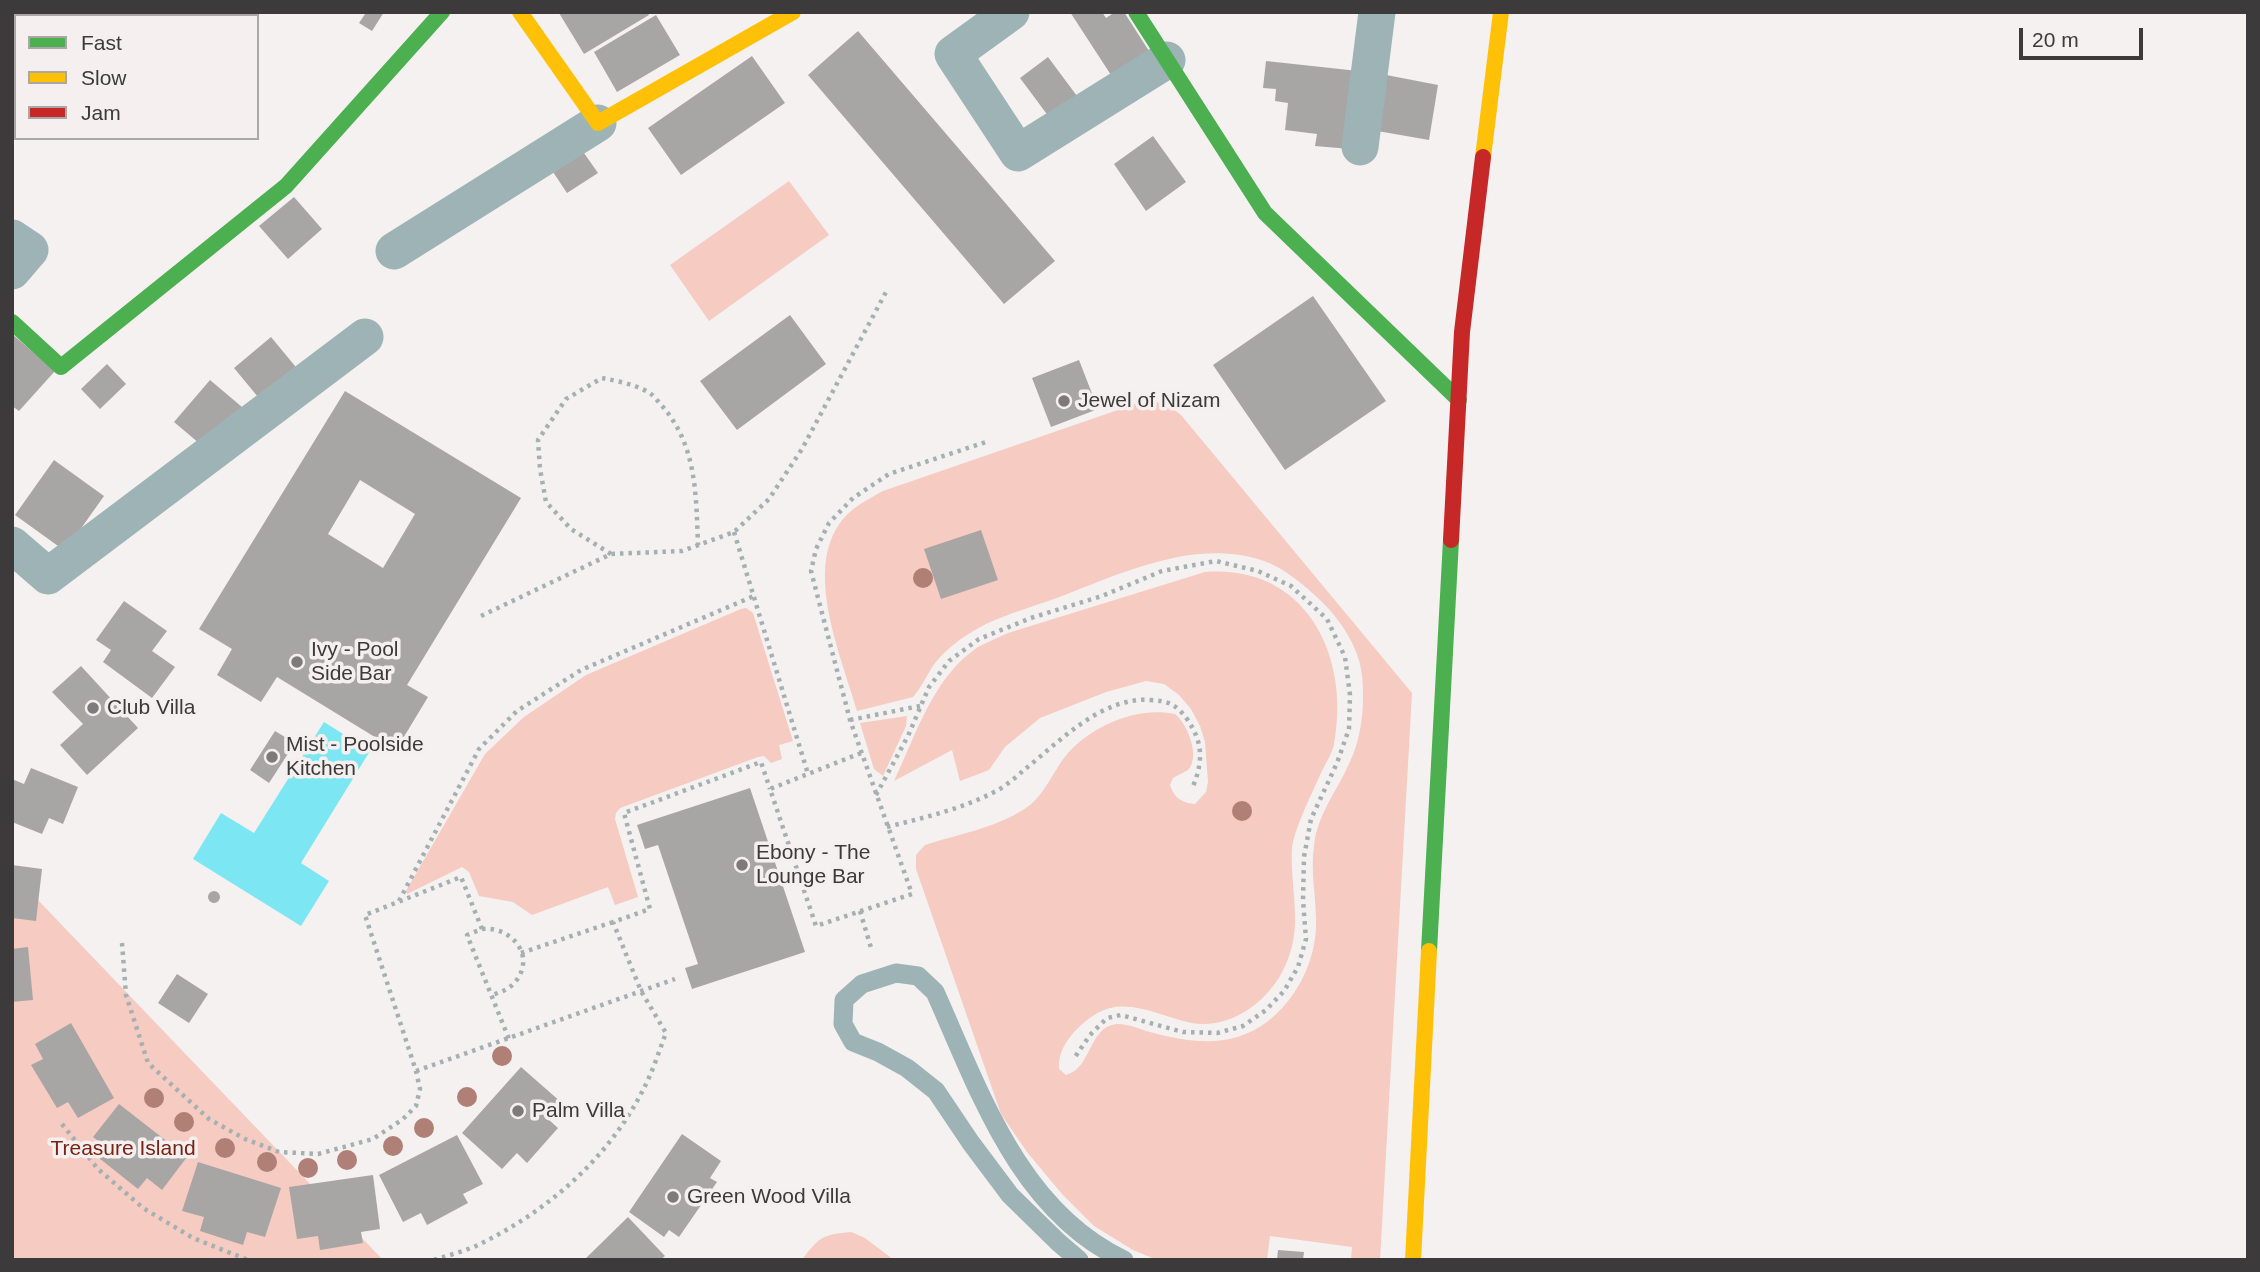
<!DOCTYPE html>
<html>
<head>
<meta charset="utf-8">
<style>
  body { margin:0 }
  #map { position:relative; width:2260px; height:1272px; overflow:hidden; background:#f4f1f0; font-family:Arial,sans-serif }
  canvas { display:block }
  .frame { position:absolute; inset:0; border:14px solid #3c3a3a; pointer-events:none }
  .legend { position:absolute; left:14px; top:14px; width:245px; height:126px; box-sizing:border-box; background:#f5f0ef; border:2px solid #aba7a7; margin:0; padding:9px 12px; list-style:none; font-size:21px; color:#3c3a3a }
  .legend li { display:flex; align-items:center; gap:14px; height:35px }
  .legend b { width:35px; border:2px solid #aba7a7 }
  .scale { position:absolute; left:2019px; top:28px; width:124px; height:32px; box-sizing:border-box; border:4px solid #3c3a3a; border-top:0; padding-left:9px; font-size:21px; line-height:24px; white-space:nowrap; color:#3c3a3a; -webkit-text-stroke:5px #f5f0ef; paint-order:stroke }
</style>
</head>
<body>
<div id="map">
<canvas width="2260" height="1272"></canvas>
<div class="frame"></div>
<ul class="legend">
<li><b style="height:9px;background:#4caf50"></b>Fast</li>
<li><b style="height:9px;background:#ffc107"></b>Slow</li>
<li><b style="height:9px;background:#c62828"></b>Jam</li>
</ul>
<div class="scale">20 m</div>
</div>
<script>
const ctx = document.querySelector('canvas').getContext('2d');
ctx.lineJoin = 'round';
function fill(path, color) { ctx.fillStyle = color; ctx.fill(path, 'evenodd'); }
function strokePath(path, color, width, dash) { ctx.strokeStyle = color; ctx.lineWidth = width; ctx.lineCap = dash ? 'butt' : 'round'; ctx.setLineDash(dash || []); ctx.stroke(path); }
function drawText(font, color, halo, rows, align = 'center') {
  ctx.font = font + ' Arial,sans-serif'; ctx.lineWidth = 7; ctx.setLineDash([]); ctx.textBaseline = 'middle'; ctx.strokeStyle = halo; ctx.fillStyle = color; for (const [text, x, y, turn = 0] of rows) {
    ctx.save(); ctx.translate(x, y); ctx.rotate((+turn || 0) * Math.PI / 180); ctx.textAlign = isNaN(turn) ? turn : align; if (halo) ctx.strokeText(text, 0, 0); ctx.fillText(text, 0, 0); ctx.restore();
  }
}
fill(new Path2D(`
  M789,181L829,235L709,321L670,265Z
  M1144,401C1159,401 1169,405 1181,415L1412,693L1380,1260H1351L1352,1247L1270,1236L1267,1260H1157L1133,1250L1094,1226L1062,1194L1027,1152L1001,1114L916,869V855L925,845C959,834 1001,827 1030,805C1047,791 1054,769 1068,753C1093,725 1138,706 1175,714C1187,723 1201,757 1188,770C1184,773 1177,775 1173,778L1170,785C1174,798 1182,803 1195,804L1206,792L1208,782L1205,742L1200,726L1191,709L1179,695L1164,684L1146,681L1106,692L1040,718L1005,747L989,770L960,781L952,750L894,781C916,735 933,677 978,647C987,642 998,638 1008,633L1205,572C1305,564 1351,655 1334,744C1332,754 1325,764 1321,773C1311,796 1299,818 1293,842C1291,850 1292,860 1292,868C1294,910 1302,937 1280,976C1262,1006 1228,1029 1192,1023C1166,1018 1142,1004 1115,1007C1099,1009 1085,1021 1075,1031C1065,1042 1058,1054 1059,1069L1066,1075C1092,1068 1088,1028 1116,1024C1126,1023 1140,1029 1150,1032C1191,1043 1230,1049 1267,1022C1295,1001 1315,963 1316,927C1317,900 1310,873 1314,846C1317,816 1336,792 1348,766C1362,739 1365,705 1362,675C1359,647 1340,619 1320,600C1304,585 1286,569 1264,561C1196,538 1125,572 1062,596C1036,606 998,616 975,630C961,638 945,650 935,663C927,674 922,687 913,697L857,711C842,657 804,573 840,523C850,508 867,500 883,491Z
  M746,608L753,613L793,741L779,745L782,759L771,763L764,756L758,757L620,808L616,813L615,819L638,897L615,905L608,887L532,915L513,902L479,896L469,872L462,867L407,894L406,891L485,754L524,717L586,675L741,609Z
  M907,716L906,726L883,776L874,769L860,723Z
  M12,873L383,1260H12Z
  M851,1232L865,1238L894,1260H802C818,1238 823,1234 851,1232Z`), '#f5cbc2');
fill(new Path2D(`
  M324,722L370,751L301,863L329,881L301,926L193,859L221,813L254,833Z`), '#7ce6f2');
fill(new Path2D(`
  M84,12H133L131,16H82Z
  M142,12H159L164,16H140Z
  M362,12H384L372,31L359,23L365,14Z
  M561,12H647L649,15L584,54L559,13Z
  M1070,12H1102L1106,18L1115,12H1124L1149,51L1111,75Z
  M656,15L680,55L617,92L594,52Z
  M858,31L1055,261L1004,304L808,75Z
  M752,56L785,103L681,175L648,128Z
  M1048,57L1077,96L1049,117L1020,78Z
  M1266,61L1358,71L1350,149L1315,146L1317,134L1285,130L1288,103L1275,101L1276,89L1263,88Z
  M1376,73L1438,85L1429,140L1366,129Z
  M1153,136L1186,182L1146,211L1114,164Z
  M577,143L598,173L567,193L547,163Z
  M294,197L322,229L288,259L259,226Z
  M1313,296L1386,401L1285,470L1213,365Z
  M790,315L826,364L737,430L700,381Z
  M12,334L55,371L19,411L12,406Z
  M271,337L300,372L263,403L234,368Z
  M1079,360L1098,409L1051,427L1032,378Z
  M107,364L126,384L100,409L81,389Z
  M210,380L242,407L206,449L174,422Z
  M345,391L521,498L407,685L428,697L396,750L277,677L261,702L217,675L232,649L199,629ZM360,480L415,514L383,568L328,534Z
  M54,460L104,496L65,551L15,515Z
  M981,530L998,580L941,599L924,549Z
  M124,601L167,631L152,651L175,667L152,698L103,662L111,650L96,640Z
  M81,666L138,728L87,775L60,745L83,724L52,692Z
  M275,731L295,743L269,783L250,770Z
  M31,768L78,787L63,824L49,818L42,834L12,822V779L24,784Z
  M750,788L805,952L692,989L685,968L698,964L658,845L645,849L637,825Z
  M12,865L42,869L36,921L12,918Z
  M208 897a6 6 0 1 1 12 0a6 6 0 1 1-12 0Z
  M28,947L33,1000L12,1002V949Z
  M177,974L208,994L189,1023L158,1003Z
  M71,1023L114,1098L78,1118L68,1102L57,1108L31,1065L43,1059L35,1044Z
  M521,1067L562,1103L548,1119L558,1128L527,1163L517,1153L502,1169L462,1133Z
  M119,1104L187,1157L162,1190L147,1178L138,1189L99,1158L107,1148L93,1137Z
  M682,1134L721,1161L710,1178L717,1182L679,1237L669,1230L664,1237L629,1212Z
  M457,1135L483,1184L463,1194L468,1203L427,1225L421,1213L403,1222L379,1175Z
  M198,1162L281,1188L265,1237L247,1232L243,1245L200,1231L204,1217L182,1211Z
  M373,1175L380,1229L361,1232L363,1243L320,1250L318,1236L297,1239L289,1187Z
  M628,1217L665,1256L660,1260H584Z
  M1278,1250L1304,1252L1303,1260H1277Z`), '#a8a6a5');
strokePath(new Path2D(`
  M734,532L808,774
  M611,554L571,529L546,502L540,469L538,440L566,399L602,378C617,381 634,384 648,392C654,395 658,402 663,407C697,447 696,495 698,545
  M481,616L611,554L682,551L734,532L769,499L802,449L886,292
  M850,720L920,706
  M861,753L770,789L816,926L912,894L850,720L811,571L816,549L829,523L853,498L889,474L989,441
  M876,795L908,736L929,687L949,661L979,639L1031,618L1102,596L1162,571L1216,561L1258,571L1291,586L1327,619L1345,657L1350,695L1349,729L1337,763L1311,819L1304,857L1303,900L1306,939L1298,967L1284,991L1266,1010L1243,1026L1217,1033L1183,1032L1121,1015L1107,1018L1090,1035L1075,1057
  M887,827C926,817 963,809 998,790C1007,785 1016,777 1024,770C1059,742 1102,696 1151,700C1168,701 1176,704 1187,719C1204,744 1203,762 1192,789
  M399,901L479,749L517,711L581,670L754,596
  M860,911L872,951
  M482,929C511,926 536,955 516,981C510,989 501,992 492,995
  M122,943L126,995L148,1063L209,1119L245,1139L279,1152L318,1154L373,1139L403,1119L416,1106L420,1089L416,1071L365,915L461,877L482,929L467,935L509,1039
  M521,953L613,922
  M416,1071L675,979
  M62,1124L98,1169L143,1208L193,1238L248,1260
  M434,1260C449,1255 466,1251 480,1244C549,1210 609,1158 644,1088C653,1071 659,1051 666,1033L641,991L613,922L650,909L624,813L761,762L770,789`), '#a5b0b3', 4.5, [3.5, 5]);
strokePath(new Path2D(`
  M1079,1260L1058,1242L1010,1195L971,1143L936,1091L907,1068L878,1052L853,1042L843,1024L844,1000L862,984L896,973L918,976L935,992C979,1090 1019,1211 1124,1260`), '#9eb3b5', 19);
strokePath(new Path2D(`
  M1011,12L953,54L1018,153L1167,60
  M1360,147L1377,12
  M12,238L30,250L12,271
  M394,251L598,123
  M12,545L48,576L365,337`), '#9eb3b5', 37);
strokePath(new Path2D(`
  M1136,12L1265,213L1459,400
  M12,322L61,367L286,186L442,12
  M1429,951L1451,540`), '#4caf50', 16);
strokePath(new Path2D(`
  M520,12L598,123L793,12
  M1483,157L1501,12
  M1413,1260L1429,951`), '#ffc107', 16);
strokePath(new Path2D(`
  M1451,540L1462,332L1483,157`), '#c62828', 16);
ctx.fillStyle = '#b07f76';
for (const [x, y] of [
  [923,578],
  [1242,811],
  [502,1056],
  [467,1097],
  [154,1098],
  [184,1122],
  [424,1128],
  [393,1146],
  [225,1148],
  [347,1160],
  [267,1162],
  [308,1168]
]) { ctx.beginPath(); ctx.arc(x, y, 10, 0, 2 * Math.PI); ctx.fill(); }
for (const [x, y, r, color] of [
  [1064,401,7,"#7c7a7a"],
  [297,662,7,"#7c7a7a"],
  [93,708,7,"#7c7a7a"],
  [272,757,7,"#7c7a7a"],
  [742,865,7,"#7c7a7a"],
  [518,1111,7,"#7c7a7a"],
  [673,1197,7,"#7c7a7a"]
]) { const dot = new Path2D(); dot.arc(x, y, r, 0, 2 * Math.PI); ctx.fillStyle = color; ctx.fill(dot); strokePath(dot, '#f5f0ef', 2.5); }
drawText('21px', '#3c3a3a', '#f5f0ef', [
  ["Jewel of Nizam",1078,401],
  ["Ivy - Pool",311,650],
  ["Side Bar",311,674],
  ["Club Villa",107,708],
  ["Mist - Poolside",286,745],
  ["Kitchen",286,769],
  ["Ebony - The",756,853],
  ["Lounge Bar",756,877],
  ["Palm Villa",532,1111],
  ["Green Wood Villa",687,1197]
], 'left');
drawText('21px', '#792112', '#f5f0ef', [
  ["Treasure Island",123,1149]
]);
</script>
</body>
</html>
